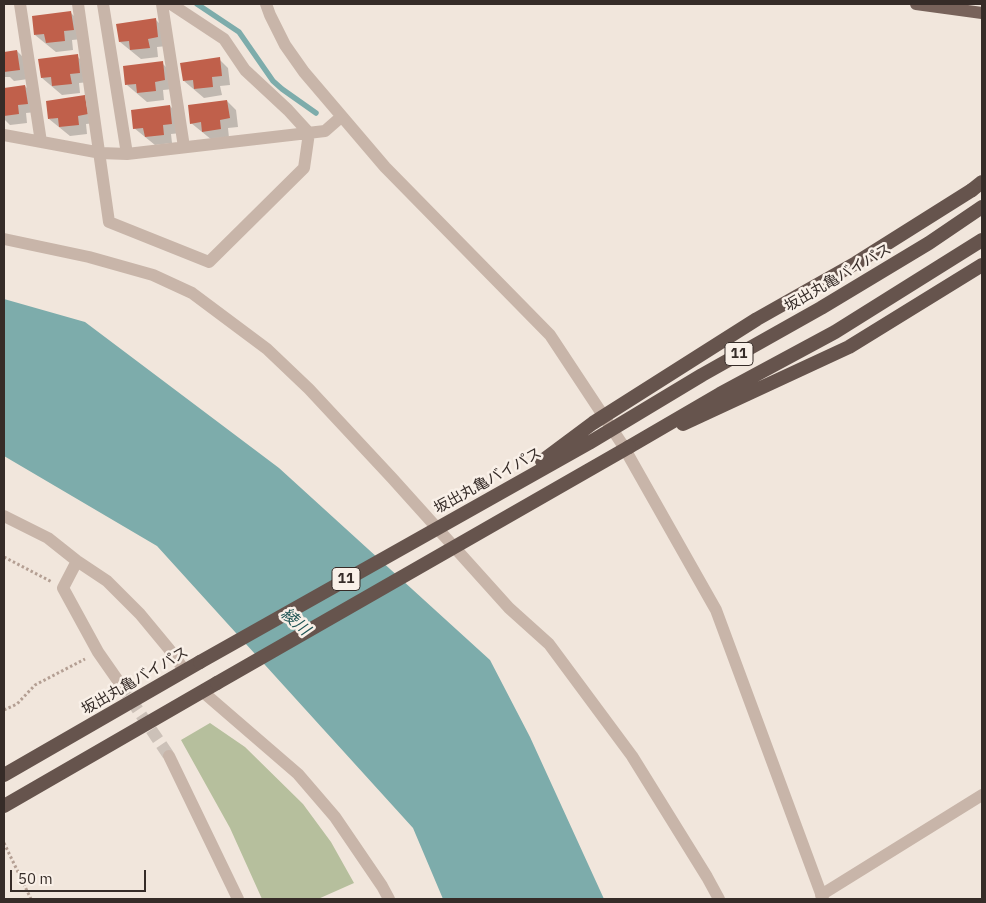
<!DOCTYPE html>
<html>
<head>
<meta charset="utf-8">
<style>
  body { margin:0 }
  #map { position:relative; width:986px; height:903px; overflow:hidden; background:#f1e6dc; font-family:"IBM Plex Sans",sans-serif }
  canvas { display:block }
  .frame { position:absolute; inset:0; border:5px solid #362c28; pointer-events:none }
  .scale { position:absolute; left:10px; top:870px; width:136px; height:22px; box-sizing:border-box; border:2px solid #362c28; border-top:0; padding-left:6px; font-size:15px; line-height:18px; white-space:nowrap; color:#362c28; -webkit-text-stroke:4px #f9f0e8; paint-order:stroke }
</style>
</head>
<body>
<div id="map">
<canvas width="986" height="903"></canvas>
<div class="frame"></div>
<div class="scale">50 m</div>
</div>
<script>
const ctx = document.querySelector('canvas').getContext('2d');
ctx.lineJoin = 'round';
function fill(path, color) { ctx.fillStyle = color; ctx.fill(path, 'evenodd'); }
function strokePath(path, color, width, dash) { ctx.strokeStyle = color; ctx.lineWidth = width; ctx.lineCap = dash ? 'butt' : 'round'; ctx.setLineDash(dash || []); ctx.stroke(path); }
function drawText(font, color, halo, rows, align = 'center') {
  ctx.font = font + ' "IBM Plex Sans","Noto Sans JP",sans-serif'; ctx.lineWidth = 5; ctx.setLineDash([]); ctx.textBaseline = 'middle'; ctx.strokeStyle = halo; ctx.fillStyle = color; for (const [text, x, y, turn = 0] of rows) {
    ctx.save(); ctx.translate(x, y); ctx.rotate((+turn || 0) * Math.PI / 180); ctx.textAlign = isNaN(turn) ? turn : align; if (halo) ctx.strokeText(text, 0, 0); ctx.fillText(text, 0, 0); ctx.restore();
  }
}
fill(new Path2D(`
  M210,723L245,747L303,804L331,842L354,883L318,899H262L230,828L181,740Z`), '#b6bf9d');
fill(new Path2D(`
  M4,299L85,322L279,468L490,660L530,737L604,899H443L413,828L157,546L4,456Z`), '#7dacab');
fill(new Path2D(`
  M71,13L80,22L82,39L72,40L73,50L56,52L35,35Z
  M156,20L165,29L167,46L157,47L158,57L141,59L120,42L118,25Z
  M17,51L26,60L28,79L14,81L10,77H4V59Z
  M77,56L86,65L89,82L79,83L80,93L62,95L42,78Z
  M219,59L228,68L230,85L220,86L222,95L204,98L184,81Z
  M162,63L171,72L173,89L163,90L164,100L147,102L127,85Z
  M25,86L34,95L36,112L26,113L27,123L10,125L4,119V89Z
  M227,101L236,110L238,127L228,128L229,138L212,140L191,123Z
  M94,106L96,123L86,124L87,134L70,136L49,119Z
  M170,106L179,115L181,133L171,134L172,143L155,145L134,128Z`), '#0003');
strokePath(new Path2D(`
  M197,4L239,32L273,81L282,89L316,113`), '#7dacab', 5.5);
fill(new Path2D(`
  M71,11L74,30L64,31L65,41L46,43L44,34L34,35L32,16Z
  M156,18L158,37L148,39L150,48L130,50L129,41L119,42L116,24Z
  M17,50L20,70L4,72V52Z
  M78,54L80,73L70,74L72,84L52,86L51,77L41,78L38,59Z
  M220,57L222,76L212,77L213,87L194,89L193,80L183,81L180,63Z
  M163,61L165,80L155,82L156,91L137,93L136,84L125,85L123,66Z
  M25,85L28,104L18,105L19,114L4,116V88Z
  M85,95L88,114L78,116L79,125L59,127L58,118L48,119L46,101Z
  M227,100L230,118L220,120L221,129L202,132L201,122L190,124L188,105Z
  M170,105L172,124L163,125L164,135L145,137L143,128L133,129L131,110Z`), '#c0604b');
strokePath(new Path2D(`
  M121,685L169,756`), '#ccc1b8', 12, [12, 6]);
strokePath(new Path2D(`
  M4,557L52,582
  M4,710L17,704L35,685L85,659
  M4,843L31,899`), '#b49f93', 3, [2.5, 2.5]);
strokePath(new Path2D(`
  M20,4L41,142
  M78,4L109,222L209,262L304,168L309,133L288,110L245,70L224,39L171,4
  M103,4L127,154
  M162,4L184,147
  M266,4L270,15L285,45L304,72L385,167L550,335L622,444L716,610L823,899
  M4,135L101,153L127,154L325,131L341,117
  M4,239L89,257L153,275L192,293L267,349L309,389L392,478L509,608L549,644L632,756L707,877L719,899
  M4,516L48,538L77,561L107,581L140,614L169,649L185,671
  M77,561L63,588L98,652L121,685
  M203,692L298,774L335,817L382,886L389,899
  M169,756L238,899
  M821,895L982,795`), '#c8b5a9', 12);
strokePath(new Path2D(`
  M916,4L982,13`), '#77625a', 12);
strokePath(new Path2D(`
  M972,190L982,182
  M683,424L849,347L982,265
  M629,447L720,394L835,332L982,240
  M4,775L200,662
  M4,806L217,683`), '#66544d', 14);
strokePath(new Path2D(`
  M542,461L593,423L757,319L856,263L972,190
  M200,662L589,443L702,375L821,308L929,243L982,207
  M217,683L629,447`), '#66544d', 14);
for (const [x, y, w] of [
  [739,354,28],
  [346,579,28]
]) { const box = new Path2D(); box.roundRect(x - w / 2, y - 11.5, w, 23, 4); ctx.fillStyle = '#f9f0e8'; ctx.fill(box); strokePath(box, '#362c28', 1); }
drawText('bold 14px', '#362c28', null, [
  ["11",739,354],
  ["11",346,579]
]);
drawText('15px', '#362c28', '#f9f0e8', [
  ["坂出丸亀バイパス",838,278,-30],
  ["坂出丸亀バイパス",488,481,-29],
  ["坂出丸亀バイパス",135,681,-30]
]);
drawText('italic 16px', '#205555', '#f9f0e8', [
  ["綾川",295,622,41]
]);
</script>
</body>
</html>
